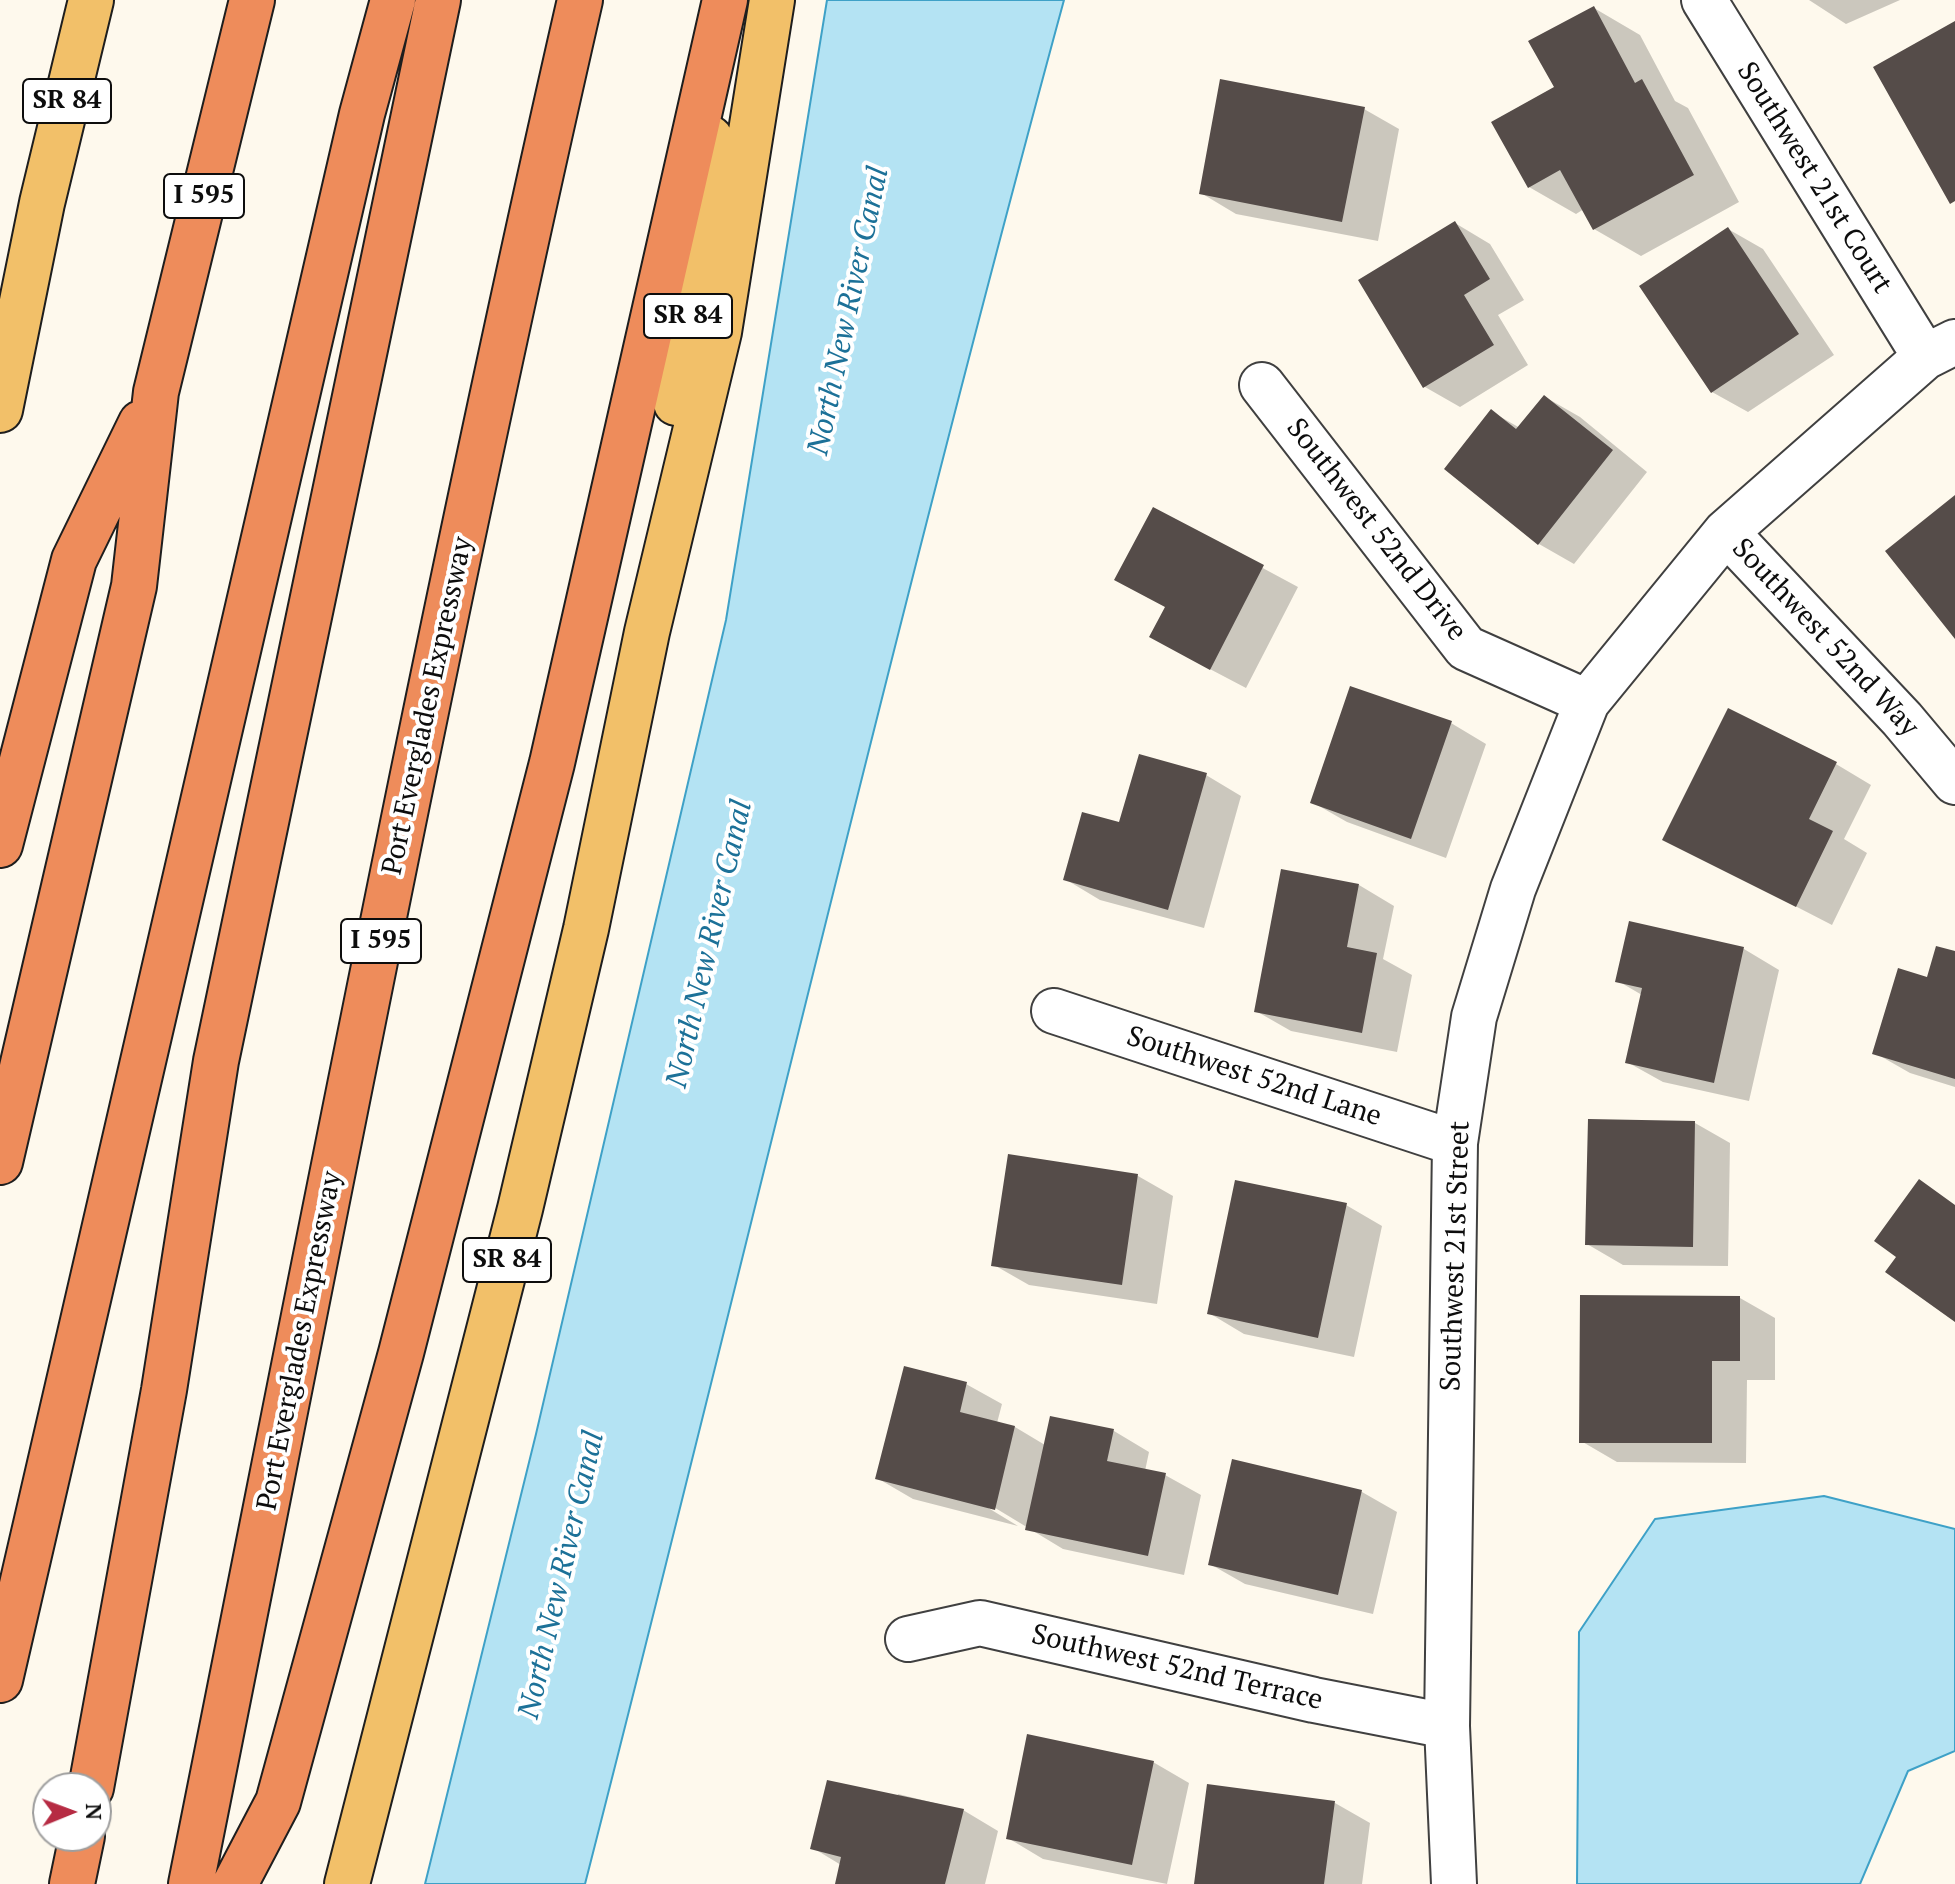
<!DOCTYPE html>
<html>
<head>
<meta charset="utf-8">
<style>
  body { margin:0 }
  #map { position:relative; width:1955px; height:1884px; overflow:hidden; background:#fef9ed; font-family:"PT Serif",serif }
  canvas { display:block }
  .north { position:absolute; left:32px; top:1772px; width:80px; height:80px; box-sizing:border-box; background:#fff; border:2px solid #9e9e9e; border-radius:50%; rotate:89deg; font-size:22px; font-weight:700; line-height:32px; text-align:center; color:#0d0d0d }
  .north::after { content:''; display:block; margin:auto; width:28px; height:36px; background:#b62b43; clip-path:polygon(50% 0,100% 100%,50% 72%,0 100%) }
</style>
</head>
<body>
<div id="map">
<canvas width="1955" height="1884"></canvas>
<div class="north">N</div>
</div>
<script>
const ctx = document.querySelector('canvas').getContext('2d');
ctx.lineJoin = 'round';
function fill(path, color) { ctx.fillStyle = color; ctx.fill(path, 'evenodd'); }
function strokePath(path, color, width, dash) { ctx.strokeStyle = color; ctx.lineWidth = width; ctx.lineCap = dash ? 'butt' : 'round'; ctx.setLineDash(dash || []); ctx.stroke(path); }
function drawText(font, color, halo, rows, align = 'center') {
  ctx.font = font + ' "PT Serif",serif'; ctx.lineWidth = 8; ctx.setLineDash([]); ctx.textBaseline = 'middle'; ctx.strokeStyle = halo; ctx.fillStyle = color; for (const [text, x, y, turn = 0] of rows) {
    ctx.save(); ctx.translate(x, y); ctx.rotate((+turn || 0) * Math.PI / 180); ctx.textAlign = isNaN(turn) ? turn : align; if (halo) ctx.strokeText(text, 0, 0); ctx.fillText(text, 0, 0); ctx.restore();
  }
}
const water = new Path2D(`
  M827,0H1064C894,625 746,1256 585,1884H425L536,1434L726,620Z
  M1824,1496L1955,1529V1751L1908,1771L1860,1884H1577L1579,1632L1655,1519Z`);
fill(water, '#b4e3f3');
strokePath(water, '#3ea1c7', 2);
fill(new Path2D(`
  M1809,0H1900L1846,24Z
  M1594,8L1640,35L1675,101L1688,108L1739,202L1641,256L1594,229L1584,209L1576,214L1529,187L1556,88Z
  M1364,109L1399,129L1378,241L1236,214L1201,193Z
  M1455,223L1490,244L1524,300L1498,315L1528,365L1460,407L1425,387Z
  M1728,229L1763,249L1834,355L1748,412L1712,392Z
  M1545,397L1580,417L1647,472L1574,564L1539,544L1492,412L1520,428Z
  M1153,509L1298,587L1246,688L1187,657L1167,608Z
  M1352,688L1451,723L1486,744L1446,858L1347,822L1312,802Z
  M1836,764L1871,785L1844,839L1867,853L1832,925L1665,839Z
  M1206,775L1241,796L1204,928L1100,900L1065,879L1121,825Z
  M1359,885L1394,906L1383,959L1412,975L1397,1052L1291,1031L1256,1011Z
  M1630,923L1744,949L1779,970L1749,1101L1663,1082L1627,1062L1642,995L1618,981Z
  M1955,953V1087L1910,1073L1875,1053L1928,980Z
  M1695,1123L1730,1143L1728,1266L1623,1265L1587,1244Z
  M1010,1157L1138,1176L1173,1196L1157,1304L1029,1285L994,1265Z
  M1346,1205L1382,1226L1354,1357L1244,1334L1209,1313Z
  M1740,1298L1775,1318V1380H1747L1746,1463L1617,1462L1581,1441Z
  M966,1384L1002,1404L997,1423L1015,1427L1045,1445L1051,1418L1114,1431L1149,1452L1145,1471L1165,1475L1201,1495L1184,1575L1063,1549L987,1503L985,1506L1018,1526L913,1499L877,1478Z
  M1234,1461L1362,1492L1397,1512L1373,1614L1245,1584L1210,1564Z
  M1153,1762L1189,1783L1167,1884L1043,1859L1008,1838Z
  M898,1794L963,1810L998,1831L985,1884H837L841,1865L813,1848L896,1799Z
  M1335,1803L1370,1823L1362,1884H1196Z`), '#0003');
fill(new Path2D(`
  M1594,6L1635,83L1642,79L1694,175L1593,230L1560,170L1528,188L1491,122L1554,87L1528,41Z
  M1955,21V201L1950,204L1873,67Z
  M1220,79L1365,107L1342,222L1199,194Z
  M1455,221L1490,279L1464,295L1494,345L1423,388L1358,280Z
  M1728,227L1799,334L1711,393L1639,286Z
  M1544,395L1613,450L1538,545L1444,469L1491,409L1516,429Z
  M1955,495V639L1885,551Z
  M1153,507L1264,565L1210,670L1149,637L1165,607L1114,580Z
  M1350,686L1452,721L1411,839L1310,803Z
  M1728,708L1837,762L1809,819L1833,831L1796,907L1662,840Z
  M1139,754L1207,773L1168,910L1063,880L1082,812L1119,822Z
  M1281,869L1359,884L1347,947L1377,953L1362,1033L1254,1012Z
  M1629,921L1744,947L1714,1083L1625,1063L1642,988L1615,982Z
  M1936,946L1955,951V1079L1872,1054L1898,968L1927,977Z
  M1588,1119L1695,1121L1693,1247L1585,1245Z
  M1008,1154L1138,1174L1122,1285L991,1266Z
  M1919,1179L1955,1205V1322L1885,1272L1896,1257L1874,1241Z
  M1235,1180L1347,1203L1318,1338L1207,1314Z
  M1580,1295L1740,1296V1361H1712V1443H1579Z
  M904,1366L967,1382L960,1412L1015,1426L995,1510L875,1479Z
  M1050,1416L1114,1429L1107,1461L1166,1473L1148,1556L1025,1530Z
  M1232,1459L1362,1490L1338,1595L1208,1565Z
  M1027,1734L1154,1761L1132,1865L1006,1839Z
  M827,1780L964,1809L945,1884H835L841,1857L810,1849Z
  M1207,1784L1335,1801L1324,1884H1194Z`), '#554c49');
const minor = new Path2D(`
  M1704,0L1925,357
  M1262,385L1466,648L1587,702
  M1726,532L1902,719L1955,782
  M1054,1011L1455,1143
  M908,1639L980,1623L1314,1700L1447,1726
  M1454,1884L1447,1726L1455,1143L1474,1017L1513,889L1587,702L1726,532L1925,357L1955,342`);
const primary = new Path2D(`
  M676,403L710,138
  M0,410L42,203L91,0
  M347,1884L520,1209L586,929L647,632L719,332L772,0`);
const motorway = new Path2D(`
  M0,845L74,560L141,423
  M0,1162L134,586L156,392L252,0
  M0,1680L362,114L393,0
  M91,1788L164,1390L216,1061L438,0
  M72,1884L82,1836
  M191,1884C317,1255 437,625 580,0
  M235,1884L278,1802L401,1353L552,763L725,0`);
strokePath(minor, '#404040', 48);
strokePath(primary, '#1e1e1e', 48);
strokePath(motorway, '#1e1e1e', 48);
strokePath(minor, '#fff', 44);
strokePath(primary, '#f2c069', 44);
strokePath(motorway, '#ee8c5b', 44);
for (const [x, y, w] of [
  [67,101,88],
  [204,196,80],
  [688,316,88],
  [381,941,80],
  [507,1260,88]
]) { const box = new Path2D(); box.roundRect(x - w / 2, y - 22, w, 44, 6); ctx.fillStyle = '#fff'; ctx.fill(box); strokePath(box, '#0d0d0d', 2); }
drawText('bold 26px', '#0d0d0d', null, [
  ["SR 84",67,101],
  ["I 595",204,196],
  ["SR 84",688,316],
  ["I 595",381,941],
  ["SR 84",507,1260]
]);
drawText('28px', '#0d0d0d', '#fff', [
  ["Southwest 21st Court",1814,178,58],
  ["Southwest 52nd Drive",1376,530,52],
  ["Southwest 52nd Way",1825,638,47],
  ["Port Everglades Expressway",428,706,-78],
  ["Southwest 52nd Lane",1254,1077,18],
  ["Southwest 21st Street",1456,1256,-88],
  ["Port Everglades Expressway",300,1341,-79],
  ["Southwest 52nd Terrace",1177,1668,13]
]);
drawText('italic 30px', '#1c7198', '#fff', [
  ["North New River Canal",849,311,-78],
  ["North New River Canal",710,944,-77],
  ["North New River Canal",562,1575,-77]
]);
</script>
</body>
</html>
